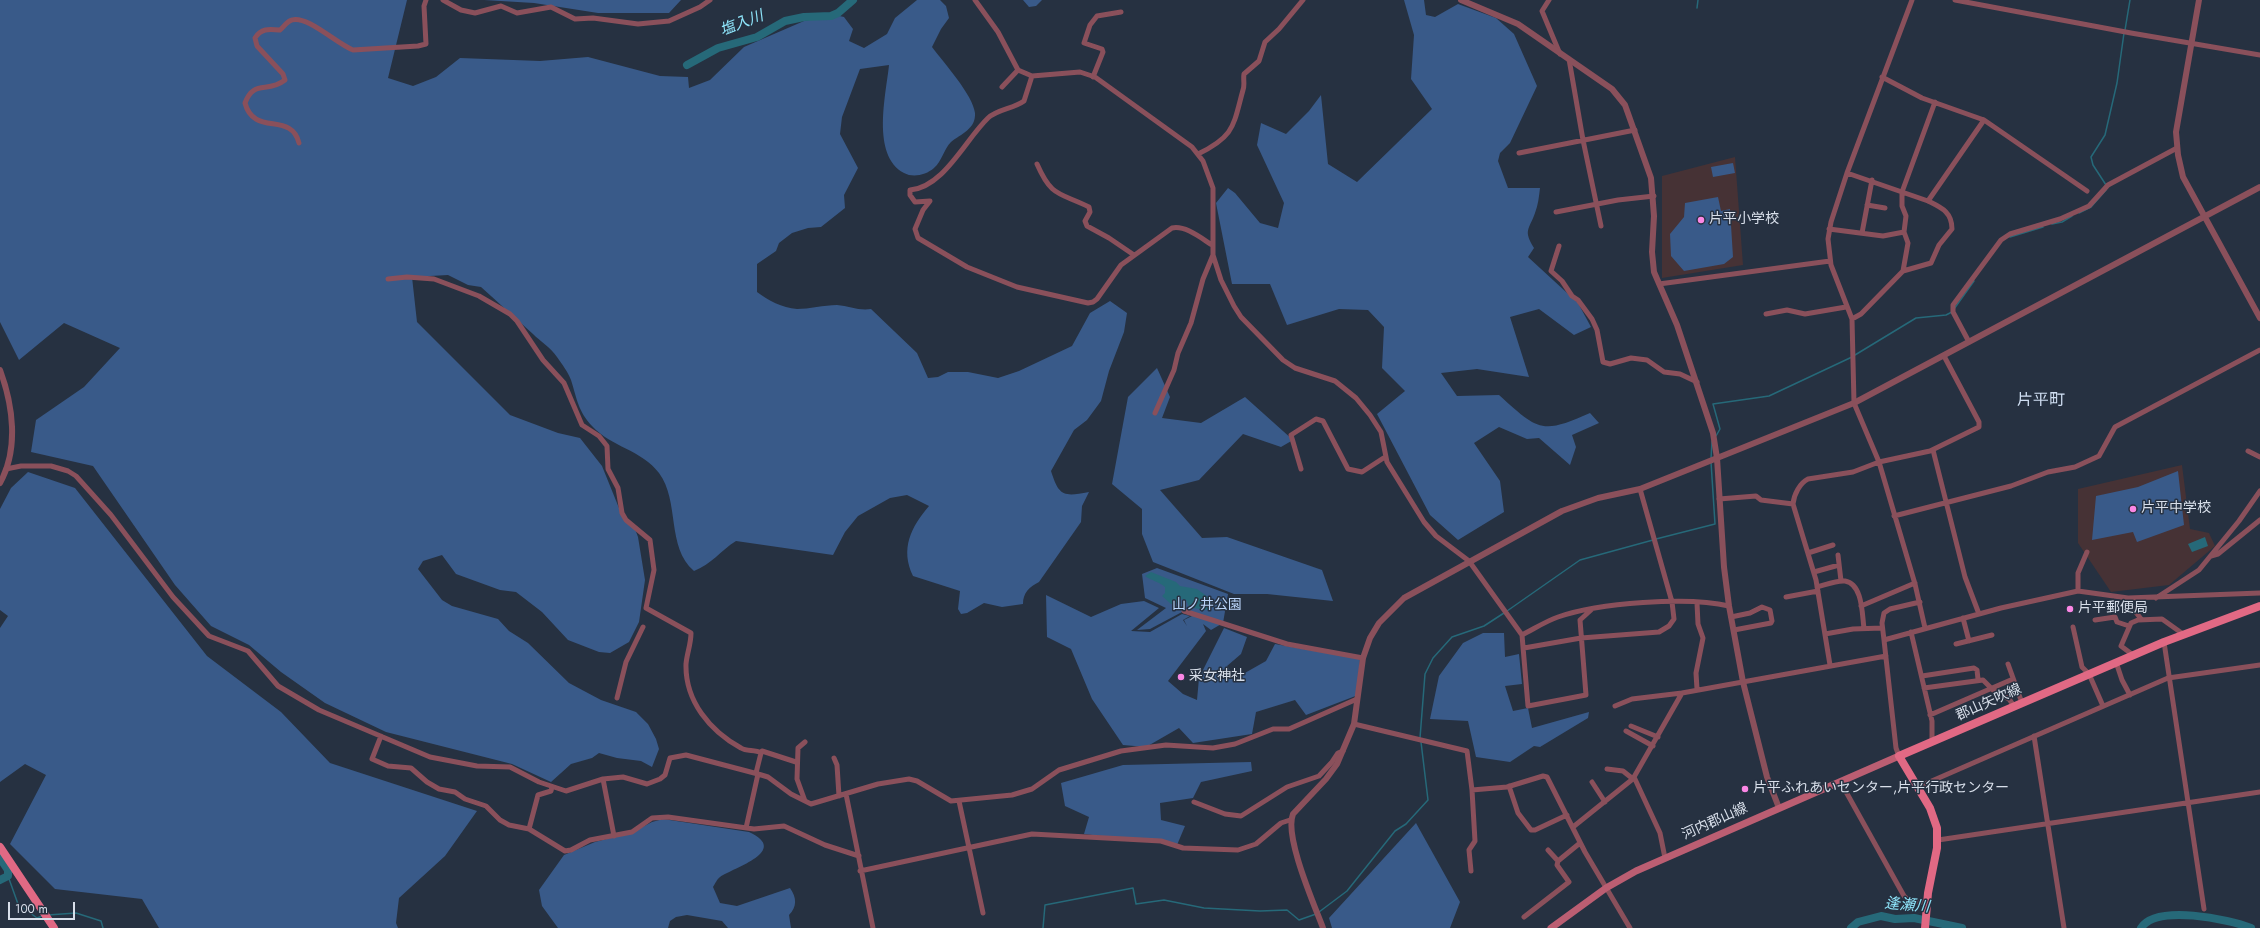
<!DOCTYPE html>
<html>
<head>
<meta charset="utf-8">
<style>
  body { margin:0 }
  #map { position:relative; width:2260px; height:928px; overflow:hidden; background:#263141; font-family:Jost,sans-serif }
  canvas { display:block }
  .scale { position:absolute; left:8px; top:902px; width:67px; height:18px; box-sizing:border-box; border:2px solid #d8dfea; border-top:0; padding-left:5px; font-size:12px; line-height:14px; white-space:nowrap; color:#d8dfea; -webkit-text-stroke:3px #263141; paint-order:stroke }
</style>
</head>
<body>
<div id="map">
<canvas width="2260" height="928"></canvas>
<div class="scale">100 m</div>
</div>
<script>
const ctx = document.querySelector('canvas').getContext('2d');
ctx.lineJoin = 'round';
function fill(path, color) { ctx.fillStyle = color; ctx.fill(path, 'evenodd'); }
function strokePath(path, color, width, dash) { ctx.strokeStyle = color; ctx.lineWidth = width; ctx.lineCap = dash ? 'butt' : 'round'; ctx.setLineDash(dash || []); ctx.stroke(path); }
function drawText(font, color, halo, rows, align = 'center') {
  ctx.font = font + ' Jost,"Noto Sans JP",sans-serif'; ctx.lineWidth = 3; ctx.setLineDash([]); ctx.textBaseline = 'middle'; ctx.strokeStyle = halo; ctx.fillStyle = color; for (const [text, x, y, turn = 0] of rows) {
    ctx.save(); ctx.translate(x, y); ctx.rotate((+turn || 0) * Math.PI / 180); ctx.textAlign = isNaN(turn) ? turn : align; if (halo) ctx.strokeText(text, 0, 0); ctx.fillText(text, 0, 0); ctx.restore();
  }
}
fill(new Path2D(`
  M1735,157L1743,265L1662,278V176Z
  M2182,465L2190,529L2209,533L2215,546L2169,585L2111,592L2078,543V489Z`), '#463235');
fill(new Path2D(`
  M0,0H407L388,78L413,86L436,77L460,58L540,61L588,57L660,76L688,77L689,88L710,80L744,47L804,21L835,15L844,17L853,29L849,41L864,48L887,34L895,18L917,0H940L946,6L949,18L941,29L932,47C944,63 973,95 975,113C976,129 961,134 951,142C944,149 942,161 934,168C926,175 913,178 904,173C871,155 886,95 889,65L860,69L842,117L840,134L858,168L844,195L845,208L821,227L808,228L792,233L779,243L776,251L757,264V292C768,300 782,308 797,309C809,309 824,305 837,305C849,306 859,311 871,309L917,353L928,378L938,377L948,372H968L998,378L1019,371L1072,346L1090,313L1110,301L1127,313L1124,332L1109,371L1101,401L1087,420L1074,430L1051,471C1059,496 1063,497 1089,492L1082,506L1081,522L1039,582C1029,587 1023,593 1023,604L1002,607L984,603L967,613L961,614L958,609L960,591L913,576C900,549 911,527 929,506L907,495L890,498L858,516L845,532L833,555L736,541C720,551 712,564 694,571C666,547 680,501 659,473C642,450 611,447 592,426C578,411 577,399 571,380C568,372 562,364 557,357C551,348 540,341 533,334C515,318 498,302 481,287L468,285L448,275L412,277L417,322L510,415L558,433L580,438L602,466L621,513L635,529L638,537L645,580L639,622L629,642L610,653L599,652L568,640L542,612L516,592L500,590L456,574L442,555L423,561L418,569L442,600L452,606L498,619L509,631L528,643L569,683L601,700L636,712L648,724L656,739L659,749L652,767L641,761L617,758L599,753L592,758L571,764L551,782L512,764L386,732L325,703L281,672L249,645L211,626L175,585L93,466L31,452L36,420L84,387L120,348L64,323L19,360L0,322Z
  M484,0H681L669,13H598L534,3Z
  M1023,0H1042L1036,6L1029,7Z
  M1404,0H1424L1426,15L1435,17L1458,4L1496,18L1514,34L1537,86L1510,143L1500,153L1498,161L1508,188H1540C1539,197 1538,205 1535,213C1529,230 1523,230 1534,248L1528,257L1578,303L1591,327L1574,335L1539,309L1510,317L1529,377L1477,369L1441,373L1457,396L1499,395C1538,430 1541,435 1590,413L1599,423L1572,435L1576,447L1570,465L1539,438L1527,439L1499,427L1474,443L1500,481L1504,512L1458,540L1430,515L1377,414L1405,391L1382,368L1384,327L1368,310L1339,309L1287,325L1270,284H1232L1216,203L1228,188L1235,193L1260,223L1278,228L1284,203L1257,145L1261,123L1286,134L1309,111L1321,95L1328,164L1357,182L1432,109L1411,79L1414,35Z
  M1733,163L1735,173L1713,177L1711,167Z
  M1718,197L1721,211L1730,209L1733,257L1724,264L1684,271L1671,256L1670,234L1684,217L1685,203Z
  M1157,368L1170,397L1162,418L1201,423L1245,397L1293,440L1281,447L1243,434L1199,480L1160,490L1202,538L1227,537L1322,570L1333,601L1267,594H1234L1153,562L1142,534V509L1112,484L1128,397Z
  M2178,471L2184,525L2137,542L2133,532L2092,540L2096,496L2138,487Z
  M28,472L75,488L207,656L281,712L330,763L477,811L445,856L399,898L396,923L398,928H159L142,899L55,889L10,844L46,775L25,764L0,782V628L8,616L0,610V509L11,488Z
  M1157,568L1228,594L1223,623L1211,630L1203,624L1187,626L1184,620L1192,616L1182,612L1150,629L1137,630L1166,608L1145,598L1142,574Z
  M1046,595L1091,617L1121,604L1144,601L1159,608L1131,631L1150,632L1182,614L1190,616L1183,620L1187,626L1203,624L1206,631L1168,681L1183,694L1197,700L1199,678L1224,628L1247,637L1241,654L1227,666L1236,678L1266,661L1275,644L1360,659L1358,695L1306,715L1295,700L1256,712L1252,734L1193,743L1179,728L1146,747L1123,745L1092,699L1071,649L1047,637Z
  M1483,633H1504L1505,657L1519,654L1522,684L1505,686L1513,711L1528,708L1532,728L1589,712L1588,718L1540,747L1534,746L1510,762L1476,757L1468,721L1430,719L1439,676L1463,643Z
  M1251,762L1252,771L1201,782L1193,798L1160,803L1161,820L1185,826L1177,845L1084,834L1089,817L1065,806L1061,783L1123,765Z
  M663,819L749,832C790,851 735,867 720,877C717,879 715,884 713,887L720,903L737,906L790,888C797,898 797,907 789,915L791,928H728L722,921L687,915L676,917L670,921L668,928H558L542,906L539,890L564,855L595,842L633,832L652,822Z
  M1416,823L1460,902L1450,928H1332L1329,918Z`), '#395a89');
fill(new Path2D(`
  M2205,537L2208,546L2192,552L2188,544Z
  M1151,572L1176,582L1180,586L1197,589L1212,600L1210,609L1205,610L1189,607L1186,600L1181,599L1175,604H1171L1162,596L1165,593V587C1158,581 1152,581 1145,576Z`), '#266979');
strokePath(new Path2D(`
  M1697,8L1698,0
  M2125,30L2130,0
  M2106,185L2093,165L2091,157L2105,135L2117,83L2124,33
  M2079,213L2091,207L2106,190
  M2052,224L2062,222L2072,216
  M2010,237L2043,227
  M1954,309L1974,281
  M1855,355L1916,318L1946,315L1952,312
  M1716,436L1720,429L1713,404L1769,396L1852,357
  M1711,459L1712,441
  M1656,539L1715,524L1711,462
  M1507,611L1580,560L1653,540
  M1420,738L1425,674L1433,658L1452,637L1484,626L1504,613
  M8,876L18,904L37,918L42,916
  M1319,912L1347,891L1395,831L1406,824L1428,800L1421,742
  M48,915L76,913L101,921L103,928
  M1043,928L1045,905L1133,888L1136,904L1164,900L1204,908L1260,911L1287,910L1299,920L1316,914`), '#266979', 1.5);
strokePath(new Path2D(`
  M687,65L718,48L757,37L785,21L804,17L831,16L838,13L853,0
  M0,858L8,870V876L0,880
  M1851,928L1858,922L1881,916L1895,919L1914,918L1962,928
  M2141,928C2156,904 2229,919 2251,928`), '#266979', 8);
strokePath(new Path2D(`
  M443,0L461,10L475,13L501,6L517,13L551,7L575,19L593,18L638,24L669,21L700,7L710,0
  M975,0L998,32L1018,70L1032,76L1080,72L1095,77L1192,147L1203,161L1213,188V255L1221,280L1234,306L1241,317L1283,360L1295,368L1335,381L1356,398L1370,415L1381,432L1387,462L1424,522L1436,536L1469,561L1522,635L1528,706L1586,695L1580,620L1591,610
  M1549,0L1542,11L1560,54
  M1912,0L1847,173L1831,222L1828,239L1831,265L1852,319L1854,403L1879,462L1915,584L1925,628
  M1955,0L2131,33L2260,55
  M1569,59L1583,140L1601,226
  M1032,76L1024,101C1013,109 998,109 988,118C965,140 944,187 910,190V195L915,202L930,201L923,210L915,229L918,238L967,267L1017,287L1088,303L1093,302L1097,299L1121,265L1172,228C1185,225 1201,238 1212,245
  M1093,77L1103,52L1102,49L1084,43L1090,25L1097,16L1121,12
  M1882,77L1922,98L1984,120L2087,191
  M1002,87L1018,70
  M299,143C291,111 254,137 245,103C254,79 267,94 285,80L283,74L257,46L255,38C261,28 269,29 280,30C284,27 287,21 292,20C307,15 337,44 353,50L418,46L426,44L424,6L426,0
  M1519,153L1635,130
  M1198,154C1235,136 1233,126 1243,90C1245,85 1243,80 1244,74L1259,61L1265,42L1279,29L1303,0
  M1037,164C1052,198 1059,192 1089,207L1090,212L1085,221L1087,226L1109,238L1134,255
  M1847,173L1928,201L1984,120
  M1867,205L1885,208
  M1556,212L1618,200L1654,196
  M1829,229L1883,236L1904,232
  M1862,233L1872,180
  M1559,246L1551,271L1562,281L1572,296L1578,300L1592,319L1597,330L1603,362L1610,364L1631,358L1647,360L1664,372L1680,374L1697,382
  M1903,271L1931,263L1939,245L1952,229C1952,212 1942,208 1928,201
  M388,279L407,277L434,279L479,296L510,314L517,321L543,360L564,383L582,425L599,436L607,446L608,469L618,488L622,513L626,520L650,540L654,570L646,608L691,633C691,644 687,653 686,664C685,701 710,731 741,748C747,752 755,749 761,753L756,773
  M1659,284L1830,261
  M1766,314L1787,310L1805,314L1846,307
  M1852,319L1861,314L1903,271L1908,243L1904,232L1906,216L1902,206V192L1935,102
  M1969,342L1953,312V305L2001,240L2010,234L2060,219L2089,206L2108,185L2177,148
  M1155,413L1174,370L1178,353L1191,323L1203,279L1213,255
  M1933,450L1965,577L1979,614
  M2248,451L2260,457
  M6,469L21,466H51L68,471L76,476L111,515L173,597L209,636L248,651L278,686L319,710L430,757L477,766L510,767L539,782L566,791L603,779L623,777L647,784L660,779L665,775L670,758L686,755L758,774L768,777L791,794L811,804L878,784L909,779L917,781L951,801L1012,795L1032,789L1059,770L1121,751L1166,745L1213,748L1235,744L1273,729H1289L1357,699
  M1301,469L1291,435L1316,419L1323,421L1348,469L1362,472L1385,457
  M1719,499L1756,496L1761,500L1793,504
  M1894,516L2011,486L2048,472L2075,467L2099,456L2115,427L2260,350
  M1808,553L1833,545
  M1838,555L1841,581
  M2211,556L2218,554L2260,520
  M1814,572L1839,565
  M1817,587C1825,585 1837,580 1845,581C1863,584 1862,615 1864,628
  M2078,591V573L2087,552
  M1786,597L1818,591
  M2128,598L2129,603L2141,619
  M2156,598L2199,570L2239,521L2260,491
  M1697,603L1698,624L1703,638L1696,673L1697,689
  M1861,606L1915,583
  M1184,611L1287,644L1363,658
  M1731,617L1750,613L1762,607L1770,610L1772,621L1771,623L1734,630
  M1963,618L1969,641
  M2095,620L2115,617L2117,622L2129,626
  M2073,627L2082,667L2089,674L2103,706
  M1911,632L1932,721V742
  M1825,634L1853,629L1882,628
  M1522,635C1534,629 1546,621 1558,617C1598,603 1688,596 1729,606
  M1884,640L1882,623L1884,613L1890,609L1920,602
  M2164,642L2204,909
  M1956,644L1992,635
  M1524,648L1581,638L1659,632L1669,626L1674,619L1672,602L1640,489
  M2133,655L2121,646L2131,623L2138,620L2162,619L2183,634
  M2116,662L2122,680L2130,695
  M2008,664L2022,703
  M1830,665L1816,580L1793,504C1794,494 1800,483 1808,479L1853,472L1879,462L1930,451L1979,427V422L1944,356
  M1922,676L1974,668L1977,670L1978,679
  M1924,688L1983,680L1994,691L2009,699L2014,706
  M617,698L626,662L643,627
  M1615,706L1632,699L1682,693
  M1930,715L2013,679
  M1354,724L1467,751L1472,790L1507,787L1543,776L1547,777L1585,852L1630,928
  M1631,726L1658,737
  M1626,731L1653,746
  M381,736L372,759L388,766L411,768L427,782L439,789L455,792L465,799L486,806L500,820L509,825L529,829
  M2034,736L2064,928
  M762,751L796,762
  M1899,756L1896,748L1884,640L2001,608L2078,591L2128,598L2260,593
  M834,758L837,765L839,796
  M1607,769L1623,771L1633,779
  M603,779L614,836
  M1840,781L1904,896L1909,901L1927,903
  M1592,782L1605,802
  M1509,786L1518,813L1531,830H1535L1567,815
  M552,787L551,791L538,795L529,829L565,851L571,850L590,840L632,832L652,818L668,817L754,829L784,826L825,845L859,856
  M1918,787L2168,678L2260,665
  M846,794L873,928
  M805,801L797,779L798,748L805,742
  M959,801L983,913
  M1194,802L1225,814L1241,816L1287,787L1319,776L1332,762L1338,753L1343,751
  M1573,827L1634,778
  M746,828L758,774
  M1938,840L2260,792
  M1548,850L1558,861L1580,843
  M1665,858L1660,833L1634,777L1682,693L1886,656
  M860,871L1032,834L1161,841L1183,848L1238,850L1256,844L1281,823L1290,820
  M1471,871L1469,850L1475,841L1472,790
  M1524,917L1569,882L1557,865L1558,861`), '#8a505b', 5);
strokePath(new Path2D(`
  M1461,0L1518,24L1612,89L1625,105L1651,178L1654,216L1652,252L1654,272L1677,325L1713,433L1717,458L1724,567L1729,606L1743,682L1767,777L1779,808
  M2199,0L2176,132L2178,155L2183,177L2260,318
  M0,370C13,405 19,449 0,483
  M1323,928C1314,904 1284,836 1293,814L1326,779L1337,764L1354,724L1363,658L1370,638L1379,623L1404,598L1562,511L1598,498L1640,489L1854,403L2260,187`), '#8a505b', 6);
strokePath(new Path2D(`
  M1551,928L1606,888L1636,871L1899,756`), '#bb5e72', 7);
strokePath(new Path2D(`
  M0,847L54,928
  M1925,928L1928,893L1937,848V828L1930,808L1899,756L2164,642L2260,606`), '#e16984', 8);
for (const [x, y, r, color] of [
  [1701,220,4,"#fb87e5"],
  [2133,509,4,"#fb87e5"],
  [2070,609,4,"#fb87e5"],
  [1181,677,4,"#fb87e5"],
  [1745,789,4,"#fb87e5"]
]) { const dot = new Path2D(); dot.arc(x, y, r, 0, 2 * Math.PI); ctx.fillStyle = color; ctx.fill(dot); strokePath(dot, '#263141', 1.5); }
drawText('14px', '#d8dfea', '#263141', [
  ["片平小学校",1709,220],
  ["片平中学校",2141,509],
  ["片平郵便局",2078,609],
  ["采女神社",1189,677],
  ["片平ふれあいセンター,片平行政センター",1753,789]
], 'left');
drawText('14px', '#b9d3f8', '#263141', [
  ["山ノ井公園",1207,606]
]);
drawText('14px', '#d8dfea', '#263141', [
  ["郡山矢吹線",1989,703,-24],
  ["河内郡山線",1715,822,-24]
]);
drawText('italic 15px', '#8ee4fa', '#263141', [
  ["塩入川",742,24,-21],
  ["逢瀬川",1907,906,5]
]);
drawText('16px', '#cfdef2', '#263141', [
  ["片平町",2041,401]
]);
</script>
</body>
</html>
